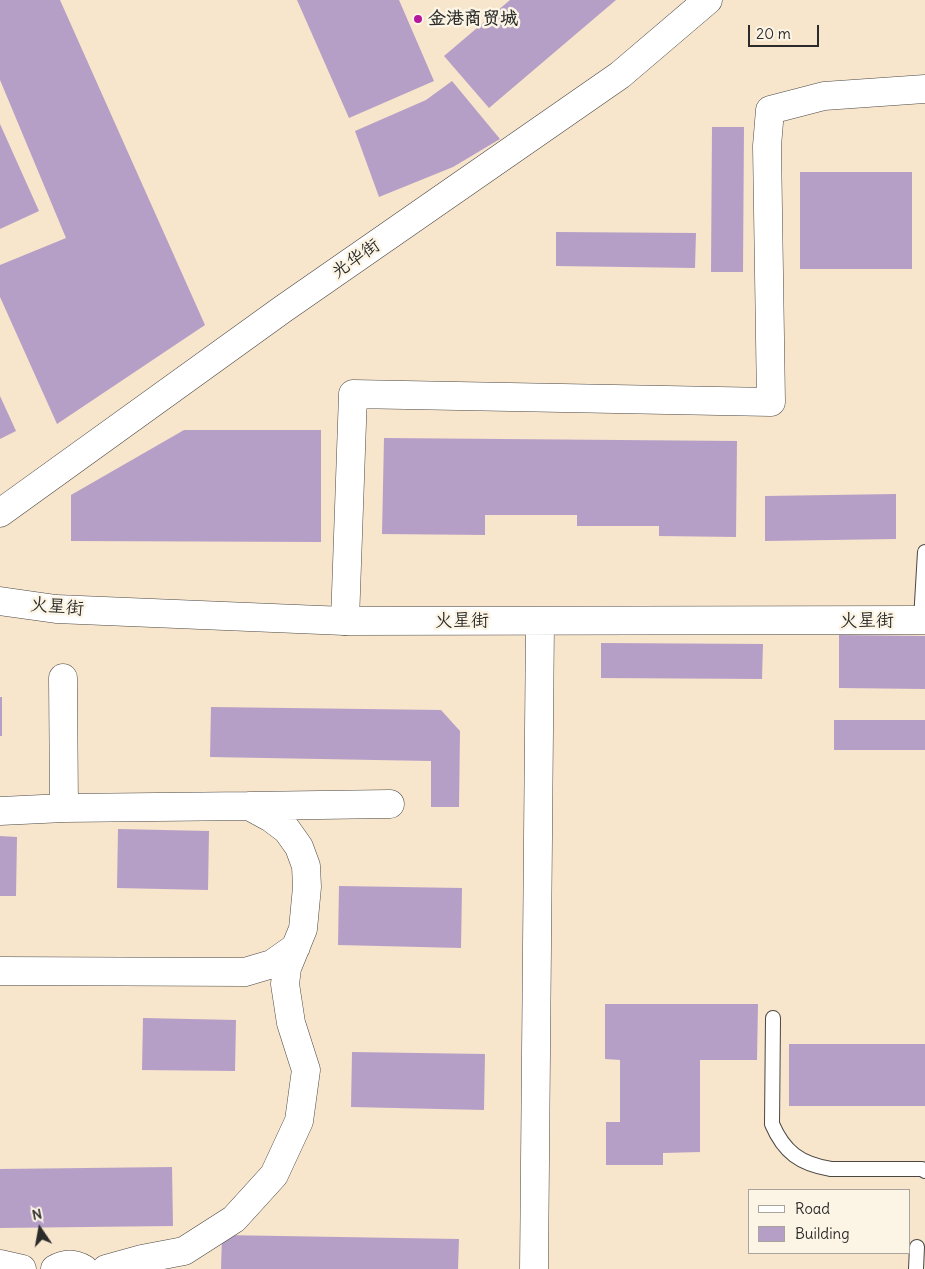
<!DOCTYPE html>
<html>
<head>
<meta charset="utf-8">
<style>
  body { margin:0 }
  #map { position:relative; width:925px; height:1269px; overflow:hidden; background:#f7e5cc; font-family:Delius,sans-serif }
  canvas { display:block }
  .legend { position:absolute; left:748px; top:1189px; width:162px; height:65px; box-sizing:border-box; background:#fcf5e5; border:1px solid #a8a49b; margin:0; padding:6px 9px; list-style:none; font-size:15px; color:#2b2b2b }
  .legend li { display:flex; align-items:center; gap:10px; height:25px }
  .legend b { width:25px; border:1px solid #a8a49b }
  .north { position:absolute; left:15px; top:1204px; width:50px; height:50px; -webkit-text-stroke:4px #fcf5e5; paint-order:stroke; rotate:348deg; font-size:14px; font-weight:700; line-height:20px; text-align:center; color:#2b2b2b }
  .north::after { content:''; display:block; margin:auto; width:18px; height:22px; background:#2b2b2b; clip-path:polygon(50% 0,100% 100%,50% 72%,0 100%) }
  .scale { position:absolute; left:748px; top:25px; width:71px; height:22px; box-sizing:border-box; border:2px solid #2b2b2b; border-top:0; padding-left:6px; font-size:15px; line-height:18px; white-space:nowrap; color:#2b2b2b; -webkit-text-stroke:4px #fcf5e5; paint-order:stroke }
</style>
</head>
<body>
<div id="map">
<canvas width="925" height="1269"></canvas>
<ul class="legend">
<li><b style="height:6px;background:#fff"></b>Road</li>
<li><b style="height:14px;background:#b69fc7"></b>Building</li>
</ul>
<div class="north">N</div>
<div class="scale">20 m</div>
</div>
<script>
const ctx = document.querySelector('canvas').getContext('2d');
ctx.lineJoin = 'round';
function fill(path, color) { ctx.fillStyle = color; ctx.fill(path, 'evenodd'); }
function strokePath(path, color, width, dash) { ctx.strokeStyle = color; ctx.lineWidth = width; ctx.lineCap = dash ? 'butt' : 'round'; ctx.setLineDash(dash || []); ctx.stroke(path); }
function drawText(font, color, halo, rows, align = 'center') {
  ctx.font = font + ' Delius,"LXGW WenKai TC",sans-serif'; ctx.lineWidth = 5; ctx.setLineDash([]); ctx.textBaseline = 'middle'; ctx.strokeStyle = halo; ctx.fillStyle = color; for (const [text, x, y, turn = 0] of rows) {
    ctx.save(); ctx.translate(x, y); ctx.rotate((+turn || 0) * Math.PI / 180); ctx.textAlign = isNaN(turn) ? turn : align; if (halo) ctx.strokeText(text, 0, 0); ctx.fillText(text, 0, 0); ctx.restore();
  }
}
fill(new Path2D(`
  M0,0H60L205,325L57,424L0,297V265L66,238L0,80Z
  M297,0H399L434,81L349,118Z
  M510,0H616L489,108L444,56Z
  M452,81L500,139L453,167L379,197L355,131L426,100Z
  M0,124L39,211L0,229Z
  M712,127H744L743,272H711Z
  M800,172H912V269H800Z
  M556,232L696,233L695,268L556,266Z
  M0,396L16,431L0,439Z
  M184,430H321V542L71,541V495Z
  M384,438L737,441L736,537L659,536V526H577V515H485V535L382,534Z
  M896,494V539L765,541V496Z
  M839,635L925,636V689L839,688Z
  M601,643L763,644L762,679L601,678Z
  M0,697H2V736H0Z
  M211,707L441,710L460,731L459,807H431V761L210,757Z
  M834,720H925V750H834Z
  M118,829L209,831L208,890L117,888Z
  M0,836L17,837L16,896H0Z
  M339,886L462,888L461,948L338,945Z
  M605,1004H758L757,1060H700V1152L663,1153V1165H606V1122H620V1060L605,1059Z
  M143,1018L236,1020L235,1071L142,1070Z
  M789,1044H925V1106H789Z
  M352,1052L485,1054L484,1110L351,1107Z
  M172,1167L173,1226L0,1228V1169Z
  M222,1235L459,1239L458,1269H221Z`), '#b69fc7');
const service = new Path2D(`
  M921,620L925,552
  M773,1018L772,1124C784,1152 800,1164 831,1169H922L925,1171
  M916,1269L917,1247`);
const minor = new Path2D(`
  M0,513L283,309L620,75L708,0
  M345,621L353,394L771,402L767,146L770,110L824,96L925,89
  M63,678L64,808
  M249,806L390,804
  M0,811L64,808L249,806L271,818L287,830L299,847L306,866L307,887L303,929L287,968L285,984L291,1023L306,1070L299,1121L274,1175L234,1219L184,1251L142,1259L106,1269
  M0,971L245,972L272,964L296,947
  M0,1264L22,1269
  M55,1269C65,1263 74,1263 84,1269`);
const tertiary = new Path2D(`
  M0,601L56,609L345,621L925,620
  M534,1269L540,622`);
strokePath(service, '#4a4743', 16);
strokePath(minor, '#4a4743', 29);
strokePath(tertiary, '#4a4743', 29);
strokePath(service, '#fff', 14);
strokePath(minor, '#fff', 28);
strokePath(tertiary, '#fff', 28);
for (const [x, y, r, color] of [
  [418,19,5,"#b5179e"]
]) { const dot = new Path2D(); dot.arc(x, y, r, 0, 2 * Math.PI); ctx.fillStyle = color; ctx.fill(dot); strokePath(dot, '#fcf5e5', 2); }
drawText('bold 18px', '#2b2b2b', '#fcf5e5', [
  ["金港商贸城",428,19]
], 'left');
drawText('18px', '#2b2b2b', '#fcf5e5', [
  ["光华街",356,259,-35],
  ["火星街",57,607,5],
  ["火星街",462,621],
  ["火星街",867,621]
]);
</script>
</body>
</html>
